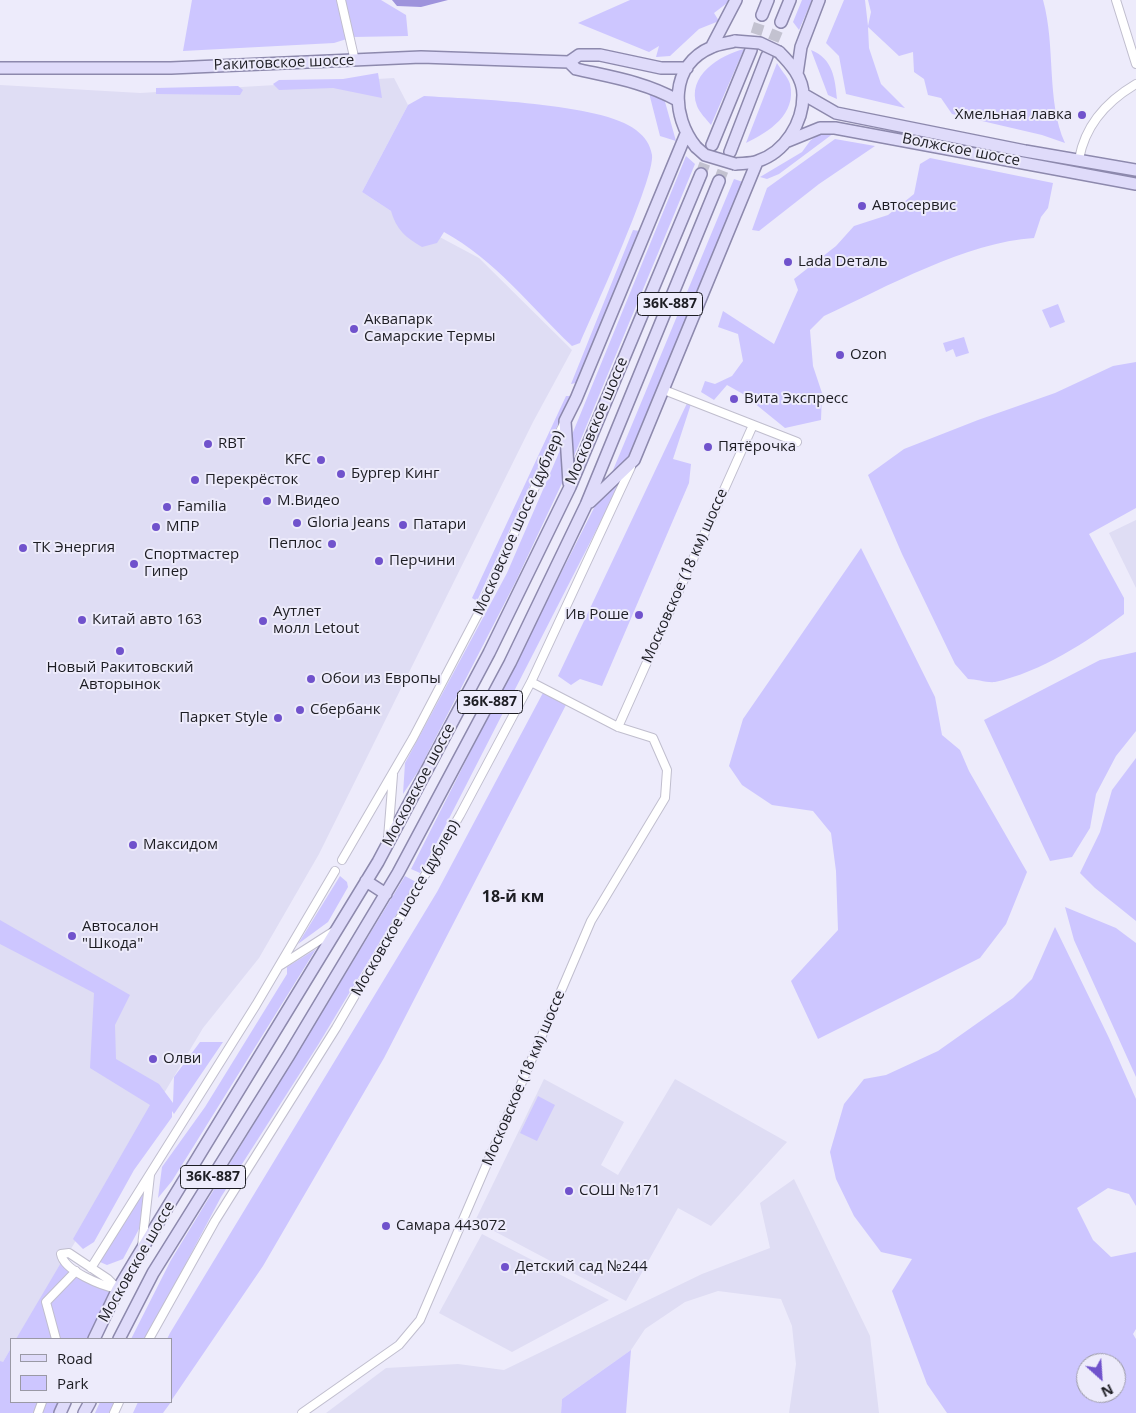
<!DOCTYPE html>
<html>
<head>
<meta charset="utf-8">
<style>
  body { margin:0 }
  #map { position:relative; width:1136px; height:1413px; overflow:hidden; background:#edebfb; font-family:"Open Sans",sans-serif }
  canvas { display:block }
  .legend { position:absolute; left:10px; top:1338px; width:162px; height:65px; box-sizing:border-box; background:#edebfb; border:1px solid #9a99a5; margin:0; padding:6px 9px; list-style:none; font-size:15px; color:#1d1d23 }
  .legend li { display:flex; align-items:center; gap:10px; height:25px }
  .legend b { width:25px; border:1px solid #9a99a5 }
  .north { position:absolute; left:1076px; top:1353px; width:50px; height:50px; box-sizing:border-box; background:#edebfb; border:1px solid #9a99a5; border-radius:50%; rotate:154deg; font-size:14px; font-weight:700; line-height:20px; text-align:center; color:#1d1d23 }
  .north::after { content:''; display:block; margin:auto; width:18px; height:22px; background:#7052cc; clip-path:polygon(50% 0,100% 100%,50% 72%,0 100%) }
</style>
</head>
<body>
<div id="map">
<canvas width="1136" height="1413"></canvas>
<ul class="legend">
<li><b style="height:6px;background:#dfdbfa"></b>Road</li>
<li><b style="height:14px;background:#cdc6ff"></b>Park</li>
</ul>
<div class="north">N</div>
</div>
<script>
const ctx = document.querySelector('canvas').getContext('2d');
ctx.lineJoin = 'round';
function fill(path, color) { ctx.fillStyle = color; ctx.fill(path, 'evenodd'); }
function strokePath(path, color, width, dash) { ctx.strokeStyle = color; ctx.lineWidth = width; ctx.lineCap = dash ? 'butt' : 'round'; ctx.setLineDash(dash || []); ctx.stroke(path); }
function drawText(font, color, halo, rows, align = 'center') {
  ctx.font = font + ' "Open Sans",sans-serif'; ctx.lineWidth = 4; ctx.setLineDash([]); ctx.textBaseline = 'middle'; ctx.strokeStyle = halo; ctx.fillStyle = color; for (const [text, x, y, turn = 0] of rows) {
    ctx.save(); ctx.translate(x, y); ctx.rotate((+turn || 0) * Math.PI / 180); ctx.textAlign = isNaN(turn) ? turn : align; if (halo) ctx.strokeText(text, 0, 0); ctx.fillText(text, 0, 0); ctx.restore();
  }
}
fill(new Path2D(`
  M394,78L408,105L362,192L391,211L479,258L572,350L533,422L319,854L259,958L203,1028L17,1339H11V1348L2,1364L0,1362V85L140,93Z
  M1136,520V588L1109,533Z
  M544,1079L624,1122L601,1165L618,1175L675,1079L787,1142L711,1226L678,1208L626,1301L475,1221Z
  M794,1179L870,1336L879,1413H789L796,1364L792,1326L781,1299L718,1291L685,1302L645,1329L631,1350L562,1399L561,1413H326L386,1368L458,1364L504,1370L702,1274L770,1248L760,1203Z
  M482,1234L609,1300L512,1352L439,1313Z`), '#dfddf4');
fill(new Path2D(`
  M192,0H381L406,15L408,36L353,37L334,43L183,51Z
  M630,0H731L714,13L719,21L699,29L670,56L656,57L659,46L649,52L578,23Z
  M802,0H812L799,30L793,22Z
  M844,0H865L868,26L871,12L868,0H1043C1056,46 1046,101 1065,143L1042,135L952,114L941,98L928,95L924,79L914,72L913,52L899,56L868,27L869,48L881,84L905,108L846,94L839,56L826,43Z
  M744,49L711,125C707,120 699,112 697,106C686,76 720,55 744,49Z
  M811,50C833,59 835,78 837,99L828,95Z
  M777,63C780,69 788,77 790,84C797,114 769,132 746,143Z
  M378,73L382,98L333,88L279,90L273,84L279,80L343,79Z
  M238,86L243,90L240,95L156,94V88Z
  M648,89L662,91L676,141L660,136Z
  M424,96C470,99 603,103 636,130C645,137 650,144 652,155C655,178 593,313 580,343L572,346C530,306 495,260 444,232L437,243L422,247C406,238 396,229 391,211L362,192L408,105Z
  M827,127L834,133L779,174L767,179L760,177L802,152L810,141Z
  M835,139L875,146L819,184L759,231L752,230L767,188Z
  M686,156L695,164L571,463L569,442Z
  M930,158L1053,183L1048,208L1041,217L1034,238C967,242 886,287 824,316L810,330L813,366L822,393L821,420L785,428L743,394L727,385L714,400L701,392L705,381L715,384L732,376L743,361L738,334L718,327L723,311L774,344L798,290L794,279L836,246L854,226L888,215L914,194L920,164Z
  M734,179L743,182L628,457L611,475Z
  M633,230L640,231L576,383L571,384Z
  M1058,304L1065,322L1050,328L1042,310Z
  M964,337L969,353L956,357L953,349L946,352L943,343Z
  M1136,362V508L1089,534L1124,598V614C1087,642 1041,672 995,682C987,683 976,679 968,679L955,664L902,554L868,475L904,449L978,420L1055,393L1113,366Z
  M566,396H571L477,601L472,598Z
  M689,399L692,401L673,459L691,464L689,483L602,686L580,679L571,685L558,676Z
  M564,441L563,481L516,581L419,770L403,794L405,763L507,573Z
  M626,472L435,846L420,873L411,869L597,502Z
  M861,548L935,697L942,735L960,750L969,771L1027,872L1006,924L980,958L818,1039L791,981L838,930L836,871L831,833L813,811L772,805L742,785L729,766L743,719Z
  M1136,652V731L1116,756L1096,794L1090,828L1072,857L1050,861L984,720L1100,660Z
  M545,689L568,701L384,1058L263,1266L171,1401V1339H167L170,1333L437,892Z
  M1136,758V921L1095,888L1080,873L1100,832L1112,790Z
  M340,876L347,882L348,887L328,922L298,944Z
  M405,876L416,882L318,1045L221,1197L146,1339H131L171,1260Z
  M1065,907L1116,928L1136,943V1077L1074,940Z
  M0,920L130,995L115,1025L116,1059L159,1084L173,1103L174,1077L200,1042H223L174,1114L172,1111V1117L134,1170L94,1242L83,1249L73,1239L150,1105L90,1068L94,993L0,944Z
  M1055,927L1109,1038L1136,1099V1206L1129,1194L1108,1188L1077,1208L1093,1240L1111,1257L1136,1252V1329L1133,1334L1136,1339V1413H947L927,1384L892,1291L912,1259L881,1252L854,1216L836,1179L830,1152L844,1104L864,1079L886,1075L938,1051L1013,998L1032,979ZM1086,1363H1116V1393H1086Z
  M316,949L172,1181L158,1198L162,1167L205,1107L287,974V967Z
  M538,1096L555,1105L537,1141L520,1133Z
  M147,1187L139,1229L123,1259L107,1265L100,1262Z
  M62,1261L118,1289L94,1339H16Z
  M11,1348V1402H66L62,1413H0V1361L3,1362Z
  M631,1350L626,1413H561L562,1399Z
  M100,1402H116L111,1413H95Z
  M138,1402H171L163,1413H133Z`), '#cdc6ff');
fill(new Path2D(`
  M392,0H448L421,7L397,6Z`), '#9e93dc');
strokePath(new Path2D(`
  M751,50L762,15
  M767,56L781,22
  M701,174L711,147
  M719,181L730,152`), '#c3c2d0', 11, [11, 5.5]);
const street = new Path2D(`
  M341,0L355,61
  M1116,0L1136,64
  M1079,159C1085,126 1107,101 1136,84
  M664,390L797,442
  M618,727L753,425
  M388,838L393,775
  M342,860L413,738L477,616L564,423
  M281,965L334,931
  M142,1246L150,1175
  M69,1253L108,1279L118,1289C102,1286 64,1271 61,1254Z
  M91,1268L256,1005L335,871
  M56,1339L46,1302L76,1271
  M149,1339L215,1221L336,1028L460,815L531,682L631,467
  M38,1413L42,1402
  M114,1413L119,1402
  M302,1413L399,1345L420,1320L591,921L665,798L667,770L653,738L618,727L531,682`);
const primary = new Path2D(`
  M762,15L768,0
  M781,22L790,0
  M712,46L736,0
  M569,62L576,69C611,77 645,82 677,100
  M0,68H171L421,57L569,62L579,55H600L661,68H687
  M797,74L801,47L819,0
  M803,94L836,113L1025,151L1136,170
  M788,141L820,128H835L1136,184
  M712,145L751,50
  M696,147C671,116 669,65 712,47C718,44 728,43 735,41
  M730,152L767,56
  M735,164C742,163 751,164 758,161C785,152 803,123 803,95C803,78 791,64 779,52
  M569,483L565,421L576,399L686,134
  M590,502L634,460L757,162
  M366,881L386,894
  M94,1339L118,1289L142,1249L378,862L489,653L570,487L701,174
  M119,1339L153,1273L289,1055L398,873L510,663L586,505L719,181
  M60,1413L65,1402
  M84,1413L90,1402`);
strokePath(street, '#c0bece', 10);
strokePath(primary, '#8d89ad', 14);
strokePath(street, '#fff', 8);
strokePath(primary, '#dfdbfa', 11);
const primaryBridge = new Path2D(`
  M735,41L760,43L779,52
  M696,147L705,155L735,164`);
strokePath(primaryBridge, '#8d89ad', 14, []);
strokePath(primaryBridge, '#dfdbfa', 11);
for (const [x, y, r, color] of [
  [1082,115,5,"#7052cc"],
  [862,206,5,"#7052cc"],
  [788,262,5,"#7052cc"],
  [354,329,5,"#7052cc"],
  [840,355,5,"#7052cc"],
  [734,399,5,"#7052cc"],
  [208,444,5,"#7052cc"],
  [708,447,5,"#7052cc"],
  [321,460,5,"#7052cc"],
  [341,474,5,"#7052cc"],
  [195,480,5,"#7052cc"],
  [267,501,5,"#7052cc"],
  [167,507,5,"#7052cc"],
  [297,523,5,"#7052cc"],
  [403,525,5,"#7052cc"],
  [156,527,5,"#7052cc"],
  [332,544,5,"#7052cc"],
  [23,548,5,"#7052cc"],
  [379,561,5,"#7052cc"],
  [134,564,5,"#7052cc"],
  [639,615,5,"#7052cc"],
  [82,620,5,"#7052cc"],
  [263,621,5,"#7052cc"],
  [120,651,5,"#7052cc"],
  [311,679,5,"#7052cc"],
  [300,710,5,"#7052cc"],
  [278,718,5,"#7052cc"],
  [133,845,5,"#7052cc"],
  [72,936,5,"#7052cc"],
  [153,1059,5,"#7052cc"],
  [569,1191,5,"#7052cc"],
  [386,1226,5,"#7052cc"],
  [505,1267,5,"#7052cc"]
]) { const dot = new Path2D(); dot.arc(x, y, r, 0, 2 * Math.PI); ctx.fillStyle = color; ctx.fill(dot); strokePath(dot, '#edebfb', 2); }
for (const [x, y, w] of [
  [670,304,65],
  [490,702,65],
  [213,1177,65]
]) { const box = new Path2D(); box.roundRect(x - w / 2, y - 11.5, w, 23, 4); ctx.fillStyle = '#edebfb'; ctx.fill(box); strokePath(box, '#1d1d23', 1); }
drawText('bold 14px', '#1d1d23', null, [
  ["36К-887",670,304],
  ["36К-887",490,702],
  ["36К-887",213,1177]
]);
drawText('15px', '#1d1d23', '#edebfb', [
  ["Ракитовское шоссе",284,63,-2],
  ["Волжское шоссе",961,150,11],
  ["Московское шоссе",597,421,-67],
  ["Московское шоссе (дублер)",519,523,-66],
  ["Московское (18 км) шоссе",685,576,-66],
  ["Московское шоссе",419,785,-62],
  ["Московское шоссе (дублер)",406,908,-60],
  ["Московское (18 км) шоссе",524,1078,-67],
  ["Московское шоссе",137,1262,-60]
]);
drawText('15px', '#1d1d23', '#edebfb', [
  ["Хмельная лавка",1072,115,"right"],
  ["Автосервис",872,206],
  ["Lada Dеталь",798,262],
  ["Аквапарк",364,320],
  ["Самарские Термы",364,337],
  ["Ozon",850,355],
  ["Вита Экспресс",744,399],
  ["RBT",218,444],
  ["Пятёрочка",718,447],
  ["KFC",311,460,"right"],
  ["Бургер Кинг",351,474],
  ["Перекрёсток",205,480],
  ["М.Видео",277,501],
  ["Familia",177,507],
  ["Gloria Jeans",307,523],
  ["Патари",413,525],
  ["МПР",166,527],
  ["Пеплос",322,544,"right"],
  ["ТК Энергия",33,548],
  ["Спортмастер",144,555],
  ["Гипер",144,572],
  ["Перчини",389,561],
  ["Аутлет",273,612],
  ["молл Letout",273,629],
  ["Ив Роше",629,615,"right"],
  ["Китай авто 163",92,620],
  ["Новый Ракитовский",120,668,"center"],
  ["Авторынок",120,685,"center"],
  ["Обои из Европы",321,679],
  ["Сбербанк",310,710],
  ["Паркет Style",268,718,"right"],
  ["Максидом",143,845],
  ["Автосалон",82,927],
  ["\"Шкода\"",82,944],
  ["Олви",163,1059],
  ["СОШ №171",579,1191],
  ["Самара 443072",396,1226],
  ["Детский сад №244",515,1267]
], 'left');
drawText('bold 16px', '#1d1d23', '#edebfb', [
  ["18-й км",513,897]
]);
</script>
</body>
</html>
